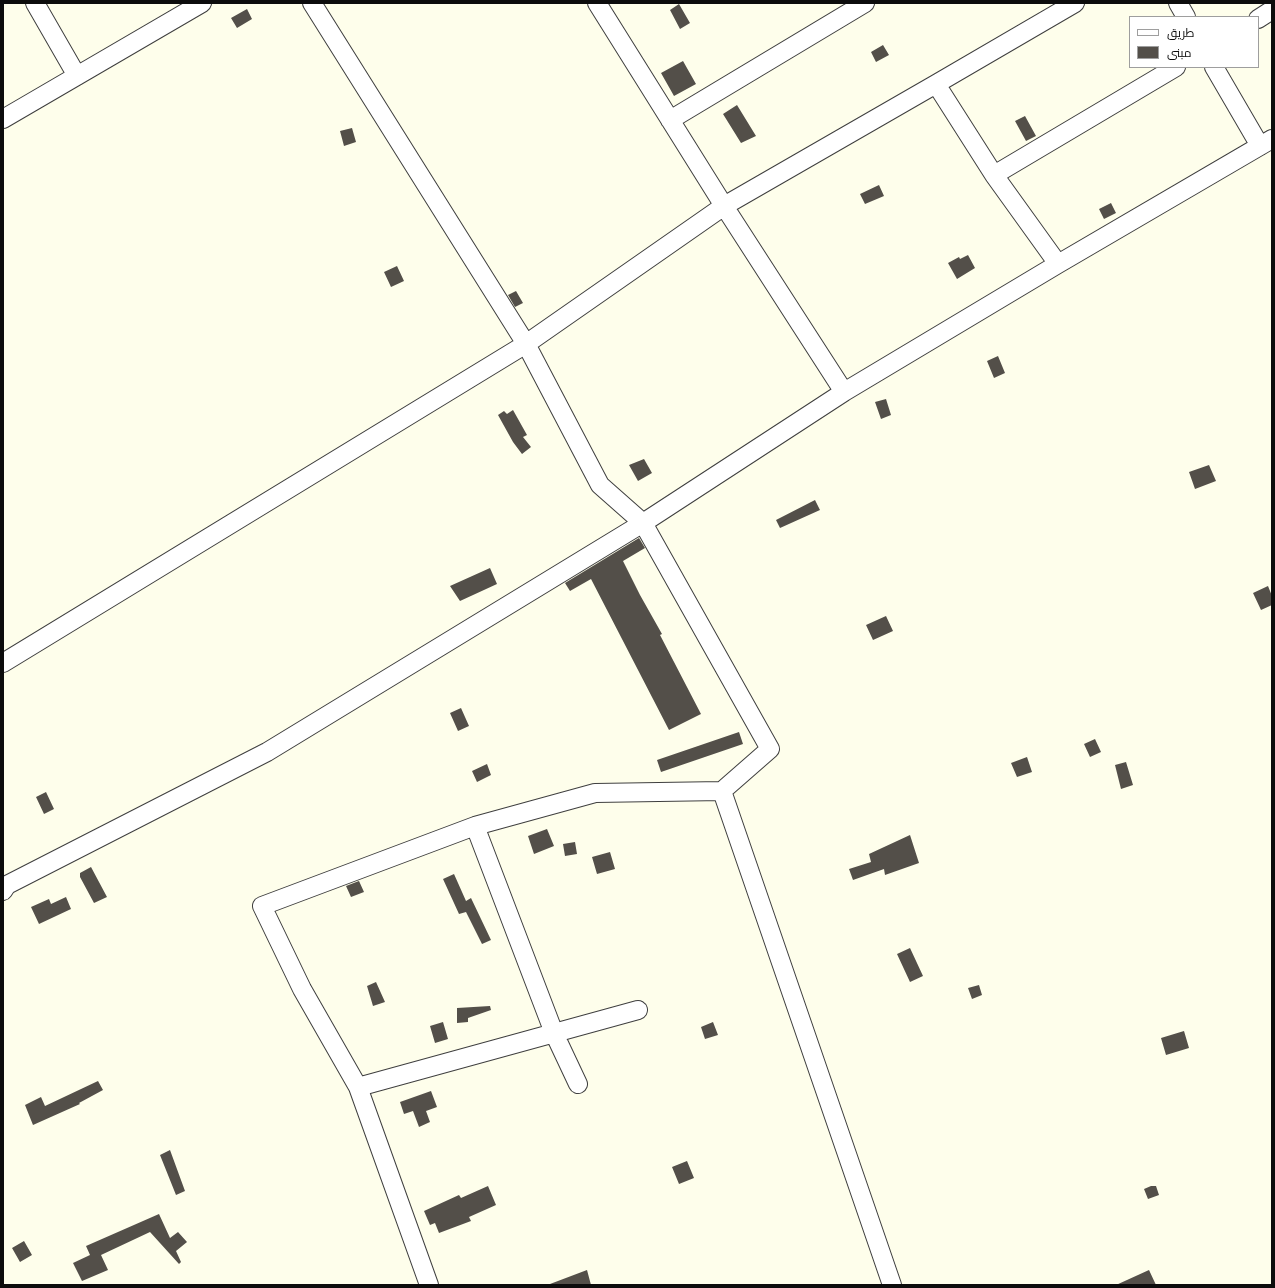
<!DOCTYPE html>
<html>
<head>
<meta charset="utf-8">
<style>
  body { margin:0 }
  #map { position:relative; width:1275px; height:1288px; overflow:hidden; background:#fefeeb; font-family:Spectral,Cairo,serif }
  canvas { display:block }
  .frame { position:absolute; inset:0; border:4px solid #0c0c0c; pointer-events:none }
  .legend { position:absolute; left:1129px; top:16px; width:130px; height:52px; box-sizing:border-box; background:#fff; border:1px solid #9e9e9e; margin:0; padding:5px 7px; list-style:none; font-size:12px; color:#0c0c0c }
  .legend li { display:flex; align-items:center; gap:8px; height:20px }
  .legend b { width:20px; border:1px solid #9e9e9e }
</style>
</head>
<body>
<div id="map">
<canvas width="1275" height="1288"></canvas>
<div class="frame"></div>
<ul class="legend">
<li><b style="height:5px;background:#fff"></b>طريق</li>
<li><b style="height:11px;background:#534f49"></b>مبنى</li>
</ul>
</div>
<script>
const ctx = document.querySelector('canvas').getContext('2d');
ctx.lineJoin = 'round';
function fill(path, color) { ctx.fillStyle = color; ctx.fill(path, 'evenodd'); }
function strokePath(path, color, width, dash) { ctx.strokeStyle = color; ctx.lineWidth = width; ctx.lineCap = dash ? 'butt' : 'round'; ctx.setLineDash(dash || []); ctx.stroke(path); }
fill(new Path2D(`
  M679,4L690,23L680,29L670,10Z
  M247,9L252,19L237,28L231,18Z
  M883,45L889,55L876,62L871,52Z
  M683,61L696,84L674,96L661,73Z
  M737,105L756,136L741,143L723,114Z
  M1025,116L1036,136L1026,141L1015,121Z
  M352,128L356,142L344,146L340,131Z
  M879,185L884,196L865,204L860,194Z
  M1111,203L1116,213L1104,219L1099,209Z
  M968,255L975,268L957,279L948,263L959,257L960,259Z
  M397,266L404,281L391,287L384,272Z
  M516,291L523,303L515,307L508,295Z
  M998,356L1005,373L994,378L987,361Z
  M886,399L891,415L881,419L875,402Z
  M513,410L527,435L523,437L531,447L522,454L513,442L498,415L504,411L507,414Z
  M644,459L652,473L638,481L629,465Z
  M1209,465L1216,481L1195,489L1189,472Z
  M815,500L820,510L780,528L776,520Z
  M639,538L645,548L623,561L640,595L662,634L660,635L701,714L669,730L591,579L570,591L565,583Z
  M490,568L497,584L460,601L450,586Z
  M1268,586L1272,596V605L1261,610L1253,593Z
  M886,616L893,631L873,640L866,625Z
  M461,708L469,726L458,731L450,713Z
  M739,732L743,744L661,772L657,760Z
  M1095,739L1101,752L1090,757L1084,744Z
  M1027,757L1032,772L1017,777L1011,763Z
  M1126,762L1133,785L1121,789L1115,765Z
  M487,764L491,775L477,782L472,771Z
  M46,792L54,809L44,814L36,797Z
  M547,829L554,846L534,854L528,836Z
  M910,835L919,863L885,875L884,869L853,880L849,869L871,862L869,854Z
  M575,842L577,854L565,856L563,844Z
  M610,852L615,869L597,874L592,857Z
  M91,867L107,897L94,903L80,877V873Z
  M454,874L466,901L471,898L491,940L482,944L466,912L459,914L443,879Z
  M359,881L364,892L351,897L346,886Z
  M66,897L71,909L39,924L31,907L49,899L51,904Z
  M910,948L923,976L910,982L897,954Z
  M376,982L385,1002L373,1006L367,986Z
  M979,985L982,995L972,999L968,988Z
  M490,1006L491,1010L468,1018V1022L457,1023V1008Z
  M443,1022L448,1039L435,1043L430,1026Z
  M713,1022L718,1035L705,1039L701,1027Z
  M1184,1031L1189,1048L1166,1055L1161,1038Z
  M98,1081L103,1090L79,1103L80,1104L33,1125L25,1105L41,1097L45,1106Z
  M431,1091L437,1107L426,1111L430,1122L419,1127L413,1111L404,1114L400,1102Z
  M170,1150L185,1191L176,1195L160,1155Z
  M687,1161L694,1178L679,1184L672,1167Z
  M488,1186L496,1205L469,1217L471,1221L439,1233L435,1223L430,1225L424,1211L459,1195L461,1198Z
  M1151,1186H1156L1159,1195L1148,1199L1144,1189Z
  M159,1214L170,1238L178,1232L187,1242L176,1251L181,1262L179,1264L150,1232L101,1255L108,1270L82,1281L73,1263L90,1255L86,1246Z
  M24,1241L32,1255L20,1262L12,1248Z
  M587,1270L591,1285H550V1284Z
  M1149,1270L1156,1285H1116Z`), '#534f49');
const minor = new Path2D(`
  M35,3L77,76
  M312,3L526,344L600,485L643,523L770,749L722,791L595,793L475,826L262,906L302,989L358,1087L429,1285
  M597,3L724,206L844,392
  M1178,3L1186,17
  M1258,19L1272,10
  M1214,67L1260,146
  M936,84L994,175L1058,264
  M3,119L202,3
  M670,120L865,3
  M994,175L1176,67
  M3,663L526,344L724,206L936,84L1075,3
  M722,791L892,1285
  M475,826L554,1033L578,1084
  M3,891L7,885L267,752L643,523L844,392L1058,264L1272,139
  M358,1087L638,1010`);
strokePath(minor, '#3f3f3f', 20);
strokePath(minor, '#fff', 18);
</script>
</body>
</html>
